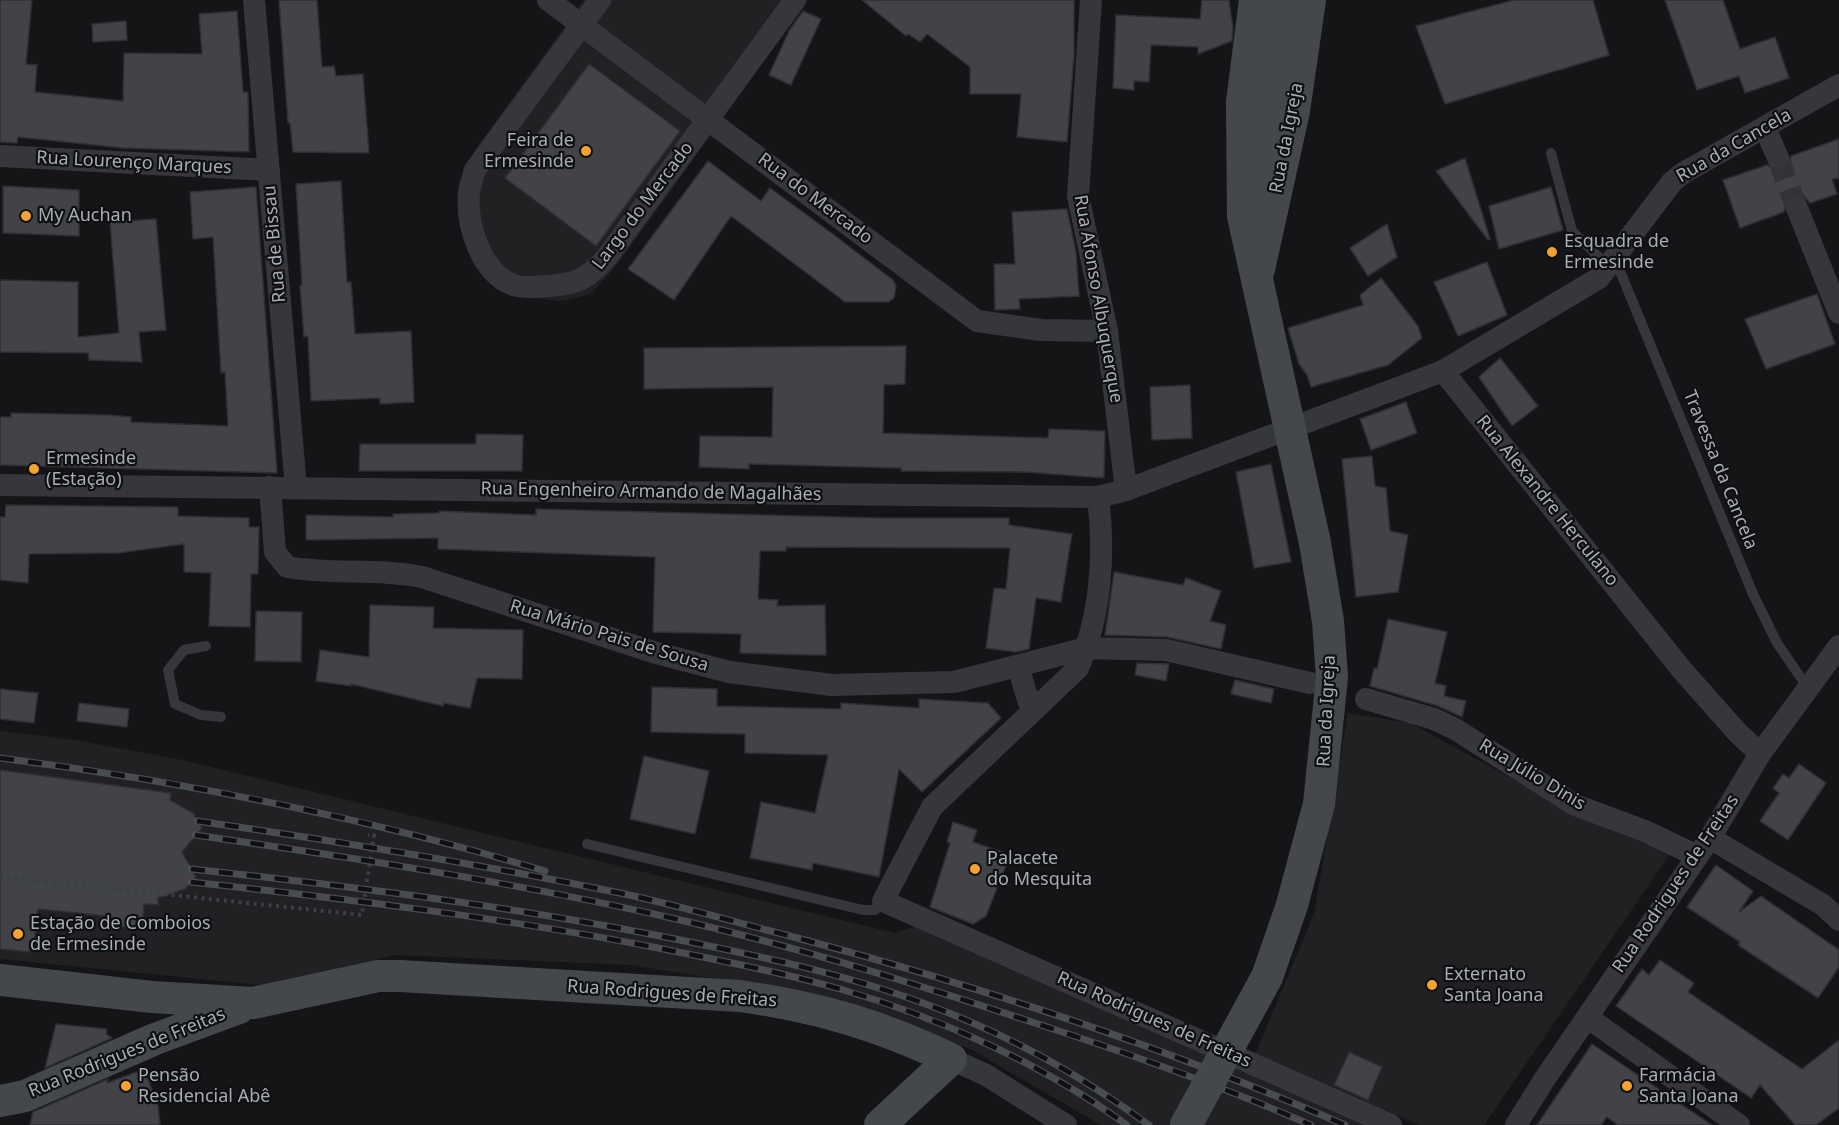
<!DOCTYPE html>
<html>
<head>
<meta charset="utf-8">
<style>
  body { margin:0 }
  canvas { display:block; background:#151517 }
</style>
</head>
<body>
<canvas width="1839" height="1125"></canvas>
<script>
const ctx = document.querySelector('canvas').getContext('2d');
ctx.lineJoin = 'round';
function fill(path, color) { ctx.fillStyle = color; ctx.fill(path, 'evenodd'); }
function strokePath(path, color, width, dash) { ctx.strokeStyle = color; ctx.lineWidth = width; ctx.lineCap = dash ? 'butt' : 'round'; ctx.setLineDash(dash || []); ctx.stroke(path); }
function drawText(font, color, halo, rows, align = 'center') {
  ctx.font = font + ' "Noto Sans",sans-serif'; ctx.lineWidth = 4.5; ctx.setLineDash([]); ctx.textBaseline = 'middle'; ctx.strokeStyle = halo; ctx.fillStyle = color; for (const [text, x, y, turn = 0] of rows) {
    ctx.save(); ctx.translate(x, y); ctx.rotate((+turn || 0) * Math.PI / 180); ctx.textAlign = isNaN(turn) ? turn : align; if (halo) ctx.strokeText(text, 0, 0); ctx.fillText(text, 0, 0); ctx.restore();
  }
}
fill(new Path2D(`
  M584,0H808L618,264L591,294L562,301L513,296L496,289L473,264L462,234L458,215L464,172L475,150Z
  M1348,713L1410,723L1553,801L1672,851L1484,1125H1420L1254,1057L1314,914Z
  M0,731L75,740L182,760L895,933L919,925L1375,1125H1101L970,1049L839,999L632,965L396,955L261,985L0,959Z`), '#212124');
const building = new Path2D(`
  M0,0H32L26,64L37,65L35,92L123,101L124,53L202,54L199,14L237,11L243,92H248L249,152L123,148L18,137L17,143L0,142Z
  M279,0H317L322,67L334,66L336,76L363,74L369,153L293,152L290,123H288Z
  M862,0H1074V55L1067,142L1017,137L1021,94H970V67L927,34L920,42L908,34L906,36Z
  M1202,0H1229L1233,28L1232,41L1198,54V47L1151,45L1149,82L1134,81V90L1113,88L1116,15L1200,19Z
  M1514,0H1593L1609,55L1445,104L1416,26Z
  M1665,0H1723L1740,49L1775,37L1789,78L1745,93L1739,76L1697,90Z
  M803,11L821,19L791,85L769,75L789,31Z
  M126,21L127,40L93,42L92,24Z
  M589,64L680,131L596,246L505,178Z
  M1839,139V178L1832,179L1837,194L1810,203L1805,197L1793,195L1786,200L1784,212L1740,228L1723,180L1767,165L1776,171H1783L1789,166L1791,156Z
  M1465,158L1490,239L1488,240L1436,171Z
  M708,161L761,201L770,188L830,232L893,280L896,286L894,298L889,302H845L731,216L674,300L628,269Z
  M341,181L347,282H351L355,334L411,331L414,402L380,404V398L311,401L308,336L304,337L300,286L302,285L296,184Z
  M3,186L79,190V236L3,233Z
  M256,187L277,473L0,465V417H11V413L109,415L131,417V422L228,426L225,372L221,373L213,237L193,239L190,192Z
  M1551,187L1563,230L1499,249L1489,206Z
  M1067,209L1076,252L1079,296L1019,299L1020,309L995,310L994,264H1015L1012,212Z
  M156,219L166,330L139,332L142,362L89,360L88,353L0,352V280L78,282V337L119,333L110,222Z
  M1387,224L1397,257L1368,276L1350,248Z
  M1487,262L1507,315L1458,336L1434,282Z
  M1381,278L1418,326L1422,338L1388,365L1311,387L1307,375L1299,364L1288,328L1363,305L1360,295Z
  M1817,294L1835,344L1766,369L1745,319Z
  M906,346L905,384L884,385L883,433L1048,438L1049,429L1105,431L1104,478L1025,472L901,471V468L749,464V469L699,467L700,436L772,437L773,387L644,389V348Z
  M1500,358L1538,406L1512,426L1479,377Z
  M1190,385L1192,438L1152,440L1150,387Z
  M1406,402L1417,433L1371,450L1360,419Z
  M476,434L523,435L522,471H359L360,444H476Z
  M1372,456L1375,486L1386,488L1390,531L1408,535L1398,592L1356,597L1342,459Z
  M1271,464L1291,562L1254,568L1236,472Z
  M6,505L178,507V516L249,518V527H259L258,574H251L250,627L209,626L211,573L184,572V544L118,553L29,554L28,583L0,580V517H5Z
  M536,509L879,518H1009V525L1072,534L1061,602L1036,598L1029,649L1016,652L986,648L994,588L1006,589L1010,548L786,547V551H760L758,599L778,600L777,606L825,605L826,655H810L740,653L741,634L653,632L655,557L438,549V538L306,540V515L393,517V514L439,513V511L536,515Z
  M1114,572L1183,585L1186,578L1221,591L1210,621L1226,625L1221,649L1167,637L1105,635Z
  M370,605L434,607L433,628L523,630L522,679L477,678L470,708L444,703L443,706L351,684V686L316,681L320,650L369,657Z
  M256,611L302,612L301,662L255,661Z
  M1388,619L1447,632L1435,683L1446,686L1444,696L1466,701L1462,717L1438,706L1370,686L1374,668L1377,669Z
  M1137,663L1169,664L1166,681L1135,675Z
  M1235,680L1274,689L1271,703L1231,694Z
  M652,687L717,689V706L841,709V703L919,708V699L988,703L1001,718L922,792L899,769L879,877L813,863L812,870L750,858L761,802L815,813L828,755L745,753V734L651,732Z
  M0,689L38,693L34,723L0,719Z
  M79,703L129,709L127,727L77,721Z
  M644,756L709,771L695,834L630,819Z
  M1799,764L1826,783L1788,840L1760,821L1779,793L1773,788L1783,774L1789,778Z
  M0,770L171,793L170,800L193,813L202,828L182,852L196,877L185,889L158,898V905L144,904L142,929L105,925L106,916L38,909L34,944L30,943L29,952L0,949Z
  M953,822L977,830L973,842L1002,852L1001,855L1009,858L986,916L973,924L930,907L950,843L947,842Z
  M1716,865L1753,891L1739,912L1761,896L1839,950V967L1818,998L1738,945L1740,942L1687,907Z
  M1660,960L1694,983L1688,992L1802,1069L1839,1040V1108L1816,1125H1795L1760,1085L1751,1098L1616,1006L1642,969L1649,975Z
  M56,1024L107,1029L106,1034L112,1038L45,1068Z
  M1592,1044L1712,1125H1618L1607,1117L1601,1125H1537Z
  M1349,1052L1382,1067L1368,1100L1334,1085Z
  M144,1069L158,1105L160,1125H30L33,1112L108,1079L107,1083Z`);
fill(building, '#414347');
strokePath(building, '#2f2f33', 1.5);
strokePath(new Path2D(`
  M1778,158L1797,208`), '#323337', 22, [22, 11]);
strokePath(new Path2D(`
  M0,877L362,915L374,835H368`), '#3c3f43', 4, [3, 4.5]);
strokePath(new Path2D(`
  M1551,153L1572,231L1608,266
  M1615,259L1753,594L1777,643L1808,688
  M206,646L184,650L168,670L175,704L201,715L221,717
  M587,844L863,910H875L883,901`), '#36373c', 10);
strokePath(new Path2D(`
  M254,0L296,488
  M548,0L977,321L1041,330L1107,331
  M600,0L475,170C473,177 470,185 469,192C466,224 480,270 511,284C520,288 538,287 548,286C577,284 588,279 607,257L795,0
  M1091,0L1078,196L1107,331L1126,490
  M1765,128L1778,158
  M0,156L269,170
  M1797,208L1839,313
  M1443,371L1682,670L1737,732L1760,754
  M0,485L1098,497L1126,490L1443,371L1599,278L1672,182L1683,173L1839,85
  M270,487L275,552L287,567C332,575 377,568 422,577L653,652L729,672L832,685L954,682L1087,648L1166,650L1310,683
  M1098,497C1105,552 1101,617 1078,668L932,807L883,901L1391,1125
  M1018,667L1032,712
  M1366,699L1434,719L1455,729L1575,805L1645,831L1697,856
  M1710,838L1823,905L1839,920
  M1587,1017L1739,1125
  M951,1059L986,1075L1066,1125
  M1516,1125L1544,1080L1710,838L1760,754L1839,646`), '#36373c', 22);
strokePath(new Path2D(`
  M1255,0L1242,102L1243,216L1315,543
  M1260,179L1282,0
  M1259,269L1294,111L1310,0
  M0,980L152,997L253,1003L378,976H400L740,996C819,1007 879,1025 951,1059L880,1125
  M0,1101L25,1096L155,1039L239,1008`), '#44474c', 32);
const rail = new Path2D(`
  M0,758C187,782 364,817 545,871
  M197,821C336,841 473,863 610,891C671,903 730,921 790,936C980,986 1165,1047 1345,1125
  M195,835C356,858 517,883 676,919C798,947 919,985 1038,1024C1130,1054 1222,1086 1311,1125
  M191,869C350,886 508,906 665,937C770,958 876,980 975,1024C1036,1050 1095,1086 1149,1125
  M191,882C348,899 504,918 658,948C718,960 780,972 840,989C941,1018 1042,1064 1127,1125`);
strokePath(rail, '#494c51', 7);
strokePath(rail, '#101012', 4.5, [14]);
strokePath(new Path2D(`
  M1186,1125L1267,977L1292,905L1319,804L1332,677L1328,621L1315,543`), '#44474c', 32);
for (const [x, y, r, color] of [
  [586,151,6,"#f4a230"],
  [26,216,6,"#f4a230"],
  [1552,252,6,"#f4a230"],
  [34,469,6,"#f4a230"],
  [975,869,6,"#f4a230"],
  [18,934,6,"#f4a230"],
  [1432,985,6,"#f4a230"],
  [126,1086,6,"#f4a230"],
  [1627,1086,6,"#f4a230"]
]) { const dot = new Path2D(); dot.arc(x, y, r, 0, 2 * Math.PI); ctx.fillStyle = color; ctx.fill(dot); strokePath(dot, '#101012', 2); }
drawText('18px', '#a7adb7', '#101012', [
  ["Rua da Igreja",1287,138,-79],
  ["Rua da Cancela",1734,146,-30],
  ["Rua Lourenço Marques",134,163,3],
  ["Rua do Mercado",815,199,37],
  ["Largo do Mercado",643,206,-53],
  ["Rua de Bissau",275,244,-95],
  ["Rua Afonso Albuquerque",1098,299,80],
  ["Travessa da Cancela",1720,470,68],
  ["Rua Engenheiro Armando de Magalhães",651,492,1],
  ["Rua Alexandre Herculano",1547,501,51],
  ["Rua Mário Pais de Sousa",609,636,17],
  ["Rua da Igreja",1327,711,-87],
  ["Rua Júlio Dinis",1532,775,31],
  ["Rua Rodrigues de Freitas",1676,884,-56],
  ["Rua Rodrigues de Freitas",672,994,4],
  ["Rua Rodrigues de Freitas",1154,1020,24],
  ["Rua Rodrigues de Freitas",127,1053,-22]
]);
drawText('18px', '#a7adb7', '#101012', [
  ["Feira de",574,141,"right"],
  ["Ermesinde",574,162,"right"],
  ["My Auchan",38,216],
  ["Esquadra de",1564,242],
  ["Ermesinde",1564,263],
  ["Ermesinde",46,459],
  ["(Estação)",46,480],
  ["Palacete",987,859],
  ["do Mesquita",987,880],
  ["Estação de Comboios",30,924],
  ["de Ermesinde",30,945],
  ["Externato",1444,975],
  ["Santa Joana",1444,996],
  ["Pensão",138,1076],
  ["Residencial Abê",138,1097],
  ["Farmácia",1639,1076],
  ["Santa Joana",1639,1097]
], 'left');
</script>
</body>
</html>
